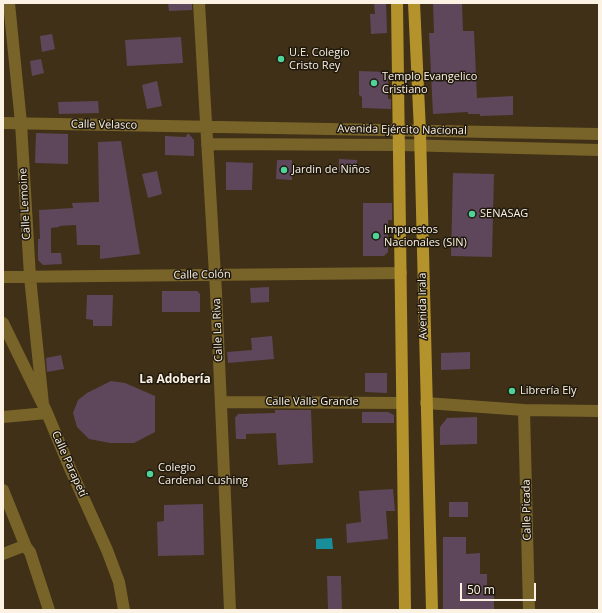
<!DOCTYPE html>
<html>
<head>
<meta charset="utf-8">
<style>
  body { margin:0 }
  #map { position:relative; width:602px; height:613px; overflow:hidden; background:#3f3017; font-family:"Open Sans",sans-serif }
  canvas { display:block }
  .frame { position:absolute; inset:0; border:4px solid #fbf2e3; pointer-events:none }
  .scale { position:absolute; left:460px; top:583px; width:76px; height:18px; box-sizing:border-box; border:2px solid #fbf2e3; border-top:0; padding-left:5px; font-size:12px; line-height:14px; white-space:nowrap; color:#fbf2e3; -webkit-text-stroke:3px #20190e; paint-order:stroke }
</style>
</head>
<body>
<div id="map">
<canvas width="602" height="613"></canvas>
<div class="frame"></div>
<div class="scale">50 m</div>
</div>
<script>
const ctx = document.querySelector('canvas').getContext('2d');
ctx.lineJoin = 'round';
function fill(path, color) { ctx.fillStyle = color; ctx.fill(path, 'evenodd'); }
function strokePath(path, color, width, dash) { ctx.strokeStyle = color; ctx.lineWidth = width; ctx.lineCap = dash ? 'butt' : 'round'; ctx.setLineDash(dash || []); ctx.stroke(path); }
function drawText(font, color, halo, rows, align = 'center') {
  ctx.font = font + ' "Open Sans",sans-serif'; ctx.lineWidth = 3; ctx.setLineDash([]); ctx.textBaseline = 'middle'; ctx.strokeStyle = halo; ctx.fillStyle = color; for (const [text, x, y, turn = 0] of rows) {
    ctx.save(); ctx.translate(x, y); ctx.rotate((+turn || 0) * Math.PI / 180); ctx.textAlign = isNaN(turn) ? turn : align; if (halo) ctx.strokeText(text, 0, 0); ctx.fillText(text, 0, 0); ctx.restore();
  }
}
fill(new Path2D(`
  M332,538L333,549H316V539Z`), '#198e9b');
fill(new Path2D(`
  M168,3H192V10L169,11Z
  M374,3H386L387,33L371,34L370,14H375Z
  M433,3H462L463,31H474L477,98L513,96V115L480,116V114H468V112L433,114L429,33H434Z
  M52,34L55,49L42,52L40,36Z
  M181,37L183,63L127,66L125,40Z
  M41,59L44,73L32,76L30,61Z
  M359,71L388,72V99H391V109L362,108V97L359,95Z
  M157,81L162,106L147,109L142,85Z
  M98,101L99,113L59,114L58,102Z
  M36,133L68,134V164L35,163Z
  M187,134H189L194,140V156L165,155V136L186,137Z
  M121,141L140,254L100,259V245H77L76,225L59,226V227L51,228V253H61L62,264L43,265L38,260V239H40L39,210L73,208L72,203L99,202L98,142Z
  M339,159L357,160V172H339Z
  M277,160H292V180L276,179Z
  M226,162L253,163L252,190H226Z
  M157,171L162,194L148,198L142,174Z
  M453,173L494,174L492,257L451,256Z
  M363,203H392V220H388V252L384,256H363Z
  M269,287V302L251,303L250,288Z
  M162,291H197L200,294V312H162Z
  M87,295H113L112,326H93V320L86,319Z
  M272,336L274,359L228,363L227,352L252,350L251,338Z
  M470,352V369L441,370V353Z
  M61,355L64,369L47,372L46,358Z
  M365,373H387V393L365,392Z
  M111,381L125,383L155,396V432L134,443H110L89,439L77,427L73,413L78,400L87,393Z
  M275,410H311L313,463L278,465L276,433L246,434V439H236L235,418L238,414L275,413Z
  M362,412H388L394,415V423H362Z
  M477,417V444L440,445V427L447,418Z
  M393,489L395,511H386L388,539L347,543L346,524L361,522L359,491Z
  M449,502H468V517H449Z
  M203,504L204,555L158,556L157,522L164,521V505Z
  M443,537H466V554L480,553V574H487V595H494V610H443Z
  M327,576H341L342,610H328Z`), '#5e475b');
strokePath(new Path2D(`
  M9,3L21,123L30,277L43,404
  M199,3L216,292L230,610
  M3,123L599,134
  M207,144L400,145L599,150
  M3,277L401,273
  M3,323L47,413L69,466L107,550L119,582L124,610
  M221,402L402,403
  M426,403L524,410L599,411
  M524,410L529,610
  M3,417L47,413
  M3,490L26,547L30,552L49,610
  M3,554L21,547H26`), '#786328', 12);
strokePath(new Path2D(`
  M397,3L405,610
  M414,3L420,131L432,610`), '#b4922c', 12);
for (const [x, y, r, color] of [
  [281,59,4,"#4ed399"],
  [374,83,4,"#4ed399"],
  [284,170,4,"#4ed399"],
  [472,214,4,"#4ed399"],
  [376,236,4,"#4ed399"],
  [512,391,4,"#4ed399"],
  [150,474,4,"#4ed399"]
]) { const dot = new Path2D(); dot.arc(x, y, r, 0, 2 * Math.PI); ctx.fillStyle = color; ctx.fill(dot); strokePath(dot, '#20190e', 1.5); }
drawText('11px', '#fbf2e3', '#20190e', [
  ["U.E. Colegio",289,53],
  ["Cristo Rey",289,66],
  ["Templo Evangelico",382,77],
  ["Cristiano",382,90],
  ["Jardin de Niños",292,170],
  ["SENASAG",480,214],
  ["Impuestos",384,230],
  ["Nacionales (SIN)",384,243],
  ["Librería Ely",520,391],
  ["Colegio",158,468],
  ["Cardenal Cushing",158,481]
], 'left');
drawText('11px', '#fbf2e3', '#20190e', [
  ["Calle Velasco",104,125,1],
  ["Avenida Ejército Nacional",402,130,1],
  ["Calle Lemoine",25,204,-93],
  ["Calle Colón",202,275,-1],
  ["Avenida Irala",423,306,-91],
  ["Calle La Riva",218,330,-92],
  ["Calle Valle Grande",312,402],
  ["Calle Parapetí",69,464,66],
  ["Calle Picada",527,510,-91]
]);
drawText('bold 12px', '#fbf2e3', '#20190e', [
  ["La Adobería",175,380]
]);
</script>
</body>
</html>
